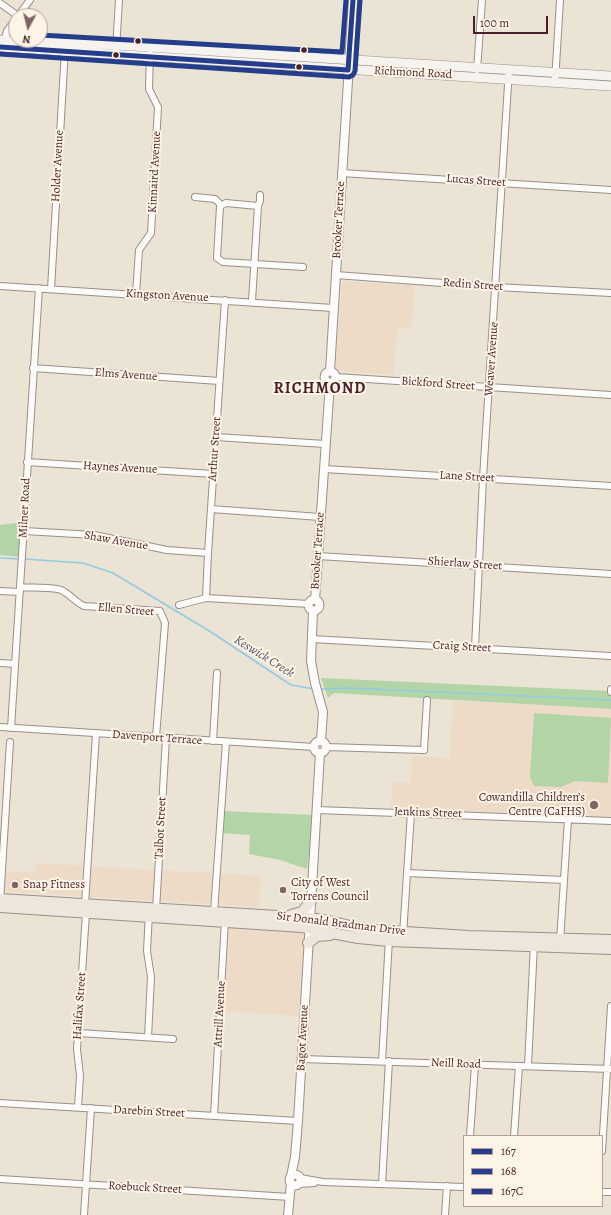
<!DOCTYPE html>
<html>
<head>
<meta charset="utf-8">
<style>
  body { margin:0 }
  #map { position:relative; width:611px; height:1215px; overflow:hidden; background:#ebe3d4; font-family:Alegreya,serif }
  canvas { display:block }
  .legend { position:absolute; left:463px; top:1135px; width:140px; height:72px; box-sizing:border-box; background:#fcf5e5; border:1px solid #b59f9b; margin:0; padding:5px 7px; list-style:none; font-size:12px; color:#4a1f2b }
  .legend li { display:flex; align-items:center; gap:8px; height:20px }
  .legend b { width:20px; border:1px solid #b59f9b }
  .north { position:absolute; left:8px; top:8px; width:40px; height:40px; box-sizing:border-box; background:#fcf5e5; border:1px solid #b59f9b; border-radius:50%; rotate:187deg; font-size:11px; font-weight:700; line-height:16px; text-align:center; color:#4a1f2b }
  .north::after { content:''; display:block; margin:auto; width:14px; height:18px; background:#826466; clip-path:polygon(50% 0,100% 100%,50% 72%,0 100%) }
  .scale { position:absolute; left:473px; top:16px; width:75px; height:18px; box-sizing:border-box; border:2px solid #4a1f2b; border-top:0; padding-left:5px; font-size:12px; line-height:14px; white-space:nowrap; color:#4a1f2b; -webkit-text-stroke:3px #fcf5e5; paint-order:stroke }
</style>
</head>
<body>
<div id="map">
<canvas width="611" height="1215"></canvas>
<ul class="legend">
<li><b style="height:5px;background:#243e8c"></b>167</li>
<li><b style="height:5px;background:#243e8c"></b>168</li>
<li><b style="height:5px;background:#243e8c"></b>167C</li>
</ul>
<div class="north">N</div>
<div class="scale">100 m</div>
</div>
<script>
const ctx = document.querySelector('canvas').getContext('2d');
ctx.lineJoin = 'round';
function fill(path, color) { ctx.fillStyle = color; ctx.fill(path, 'evenodd'); }
function strokePath(path, color, width, dash) { ctx.strokeStyle = color; ctx.lineWidth = width; ctx.lineCap = dash ? 'butt' : 'round'; ctx.setLineDash(dash || []); ctx.stroke(path); }
function drawText(font, color, halo, rows, align = 'center') {
  ctx.font = font + ' Alegreya,serif'; ctx.lineWidth = 4; ctx.setLineDash([]); ctx.textBaseline = 'middle'; ctx.strokeStyle = halo; ctx.fillStyle = color; for (const [text, x, y, turn = 0] of rows) {
    ctx.save(); ctx.translate(x, y); ctx.rotate((+turn || 0) * Math.PI / 180); ctx.textAlign = isNaN(turn) ? turn : align; if (halo) ctx.strokeText(text, 0, 0); ctx.fillText(text, 0, 0); ctx.restore();
  }
}
fill(new Path2D(`
  M342,281L415,286L411,329L397,328L394,375L335,371Z
  M453,701L611,709V819L391,807L392,782L411,783L412,756L450,758Z
  M36,863L261,876L259,907L0,891L3,871L35,873Z
  M229,925L305,930L298,1016L224,1011Z`), '#eedbc7');
fill(new Path2D(`
  M24,522L22,557L0,555V525Z
  M321,678L611,691V709L334,693L328,698Z
  M534,713L611,718L608,783L575,781L561,787L534,786L530,777Z
  M221,811L314,815L307,869L280,860L249,854L250,835L220,833Z`), '#b2d4a6');
strokePath(new Path2D(`
  M0,558L20,559
  M24,559L83,563L113,573L211,632L291,685L314,689
  M320,689L350,688L611,700`), '#92cae2', 1.5);
const minor = new Path2D(`
  M0,3L18,16
  M18,16L30,0
  M4,44L7,31L16,19
  M116,49L119,0
  M477,70L482,0
  M555,82L560,0
  M341,173L611,190
  M195,197L215,199L221,205
  M258,206L226,203L220,206L217,258L223,262L303,267
  M336,275L496,287L611,293
  M0,286L333,308
  M51,289L65,49
  M136,294L139,250L151,233L158,107L149,89L150,54
  M225,300L208,553L206,598L309,604
  M252,301L258,206L260,201V195
  M33,368L219,381
  M336,377L611,395
  M216,437L325,444
  M27,462L213,474
  M324,469L611,486
  M211,509L320,517
  M24,531L94,535L167,550L208,553
  M318,556L611,574
  M20,587C30,588 53,587 61,590C70,594 75,602 84,606L160,611L165,623L156,737
  M0,591L20,592
  M179,605L206,598
  M312,639L611,656
  M475,648L483,478L509,69
  M0,663L15,664
  M611,692V689
  M0,727L314,747
  M11,728L39,288
  M213,741L217,673
  M326,747L424,750L427,700
  M317,810L611,821
  M407,873L564,880
  M0,902L10,742
  M156,910L166,738
  M214,912L226,742
  M403,935L411,813
  M560,941L568,819
  M79,1033L173,1039
  M148,1037L151,977L147,951L149,913
  M302,1059L611,1069
  M382,1061L389,939
  M528,1066L534,944
  M0,1103L298,1121
  M78,1107L80,1076L77,1049L86,913L85,904L96,734
  M214,1116L225,920
  M470,1136L475,1065
  M514,1136L519,1066
  M602,1151L611,1006
  M300,1178L323,1182L464,1187
  M0,1179L290,1197
  M298,1184L314,1183
  M382,1184L389,1061
  M602,1192H611
  M84,1215L91,1108
  M445,1215L447,1186`);
const tertiary = new Path2D(`
  M330,371L353,0
  M324.5 377a5.5 5.5 0 1 1 11 0a5.5 5.5 0 1 1-11 0Z
  M308.5 605a5.5 5.5 0 1 1 11 0a5.5 5.5 0 1 1-11 0Z
  M315,600L330,383
  M313,611L311,661L315,683L323,712L321,741
  M314 747a6 6 0 1 1 12 0a6 6 0 1 1-12 0Z
  M289.5 1180a5.5 5.5 0 1 1 11 0a5.5 5.5 0 1 1-11 0Z
  M291,1176L295,1157L298,1121L320,753
  M288,1215L291,1183`);
const secondary = new Path2D(`
  M0,40L116,45L611,76
  M0,47L611,86`);
const primary = new Path2D(`
  M0,899L310,918L329,921L359,928L373,930L469,936L611,940
  M0,907L302,927L358,938L389,941L611,949
  M291,915L302,912L311,901
  M308,943L317,936L330,935`);
strokePath(minor, '#9a8f89', 8);
strokePath(tertiary, '#9a8f89', 10);
strokePath(secondary, '#9a8f89', 10);
strokePath(primary, '#9a8f89', 12);
strokePath(minor, '#fcfbf9', 6);
strokePath(tertiary, '#fcfbf9', 8);
strokePath(secondary, '#f6f2ee', 9);
strokePath(primary, '#eee6dd', 10);
strokePath(new Path2D(`
  M0,47L348,70L353,0`), '#243e8c', 5);
strokePath(new Path2D(`
  M0,54L349,77L353,75L355,71L360,0`), '#243e8c', 5);
strokePath(new Path2D(`
  M40,35L342,52L346,0`), '#243e8c', 5);
for (const [x, y, r, color] of [
  [138,41,3.5,"#4a1f2b"],
  [304,50,3.5,"#4a1f2b"],
  [116,55,3.5,"#4a1f2b"],
  [299,67,3.5,"#4a1f2b"],
  [594,805,5,"#826466"],
  [15,885,4,"#826466"],
  [283,890,4,"#826466"]
]) { const dot = new Path2D(); dot.arc(x, y, r, 0, 2 * Math.PI); ctx.fillStyle = color; ctx.fill(dot); strokePath(dot, '#fcf5e5', 1.5); }
drawText('12px', '#4a1f2b', '#fcf5e5', [
  ["Richmond Road",413,73,3],
  ["Holder Avenue",58,166,-87],
  ["Kinnaird Avenue",155,172,-87],
  ["Lucas Street",476,181,4],
  ["Brooker Terrace",339,220,-87],
  ["Redin Street",473,285,4],
  ["Kingston Avenue",167,296,3],
  ["Weaver Avenue",492,359,-86],
  ["Elms Avenue",126,375,4],
  ["Bickford Street",438,384,4],
  ["Arthur Street",215,449,-86],
  ["Haynes Avenue",120,468,3],
  ["Lane Street",467,477,3],
  ["Milner Road",25,508,-87],
  ["Shaw Avenue",116,541,10],
  ["Brooker Terrace",318,551,-86],
  ["Shierlaw Street",465,564,4],
  ["Ellen Street",126,610,5],
  ["Craig Street",462,647,3],
  ["Davenport Terrace",157,738,4],
  ["Jenkins Street",428,813,2],
  ["Talbot Street",161,828,-87],
  ["Sir Donald Bradman Drive",341,924,7],
  ["Halifax Street",80,1006,-86],
  ["Attrill Avenue",220,1014,-87],
  ["Bagot Avenue",303,1038,-87],
  ["Neill Road",456,1064,2],
  ["Darebin Street",149,1112,3],
  ["Roebuck Street",145,1188,3]
]);
drawText('12px', '#4a1f2b', '#fcf5e5', [
  ["Cowandilla Children’s",585,798,"right"],
  ["Centre (CaFHS)",585,812,"right"],
  ["City of West",291,883],
  ["Torrens Council",291,897],
  ["Snap Fitness",23,885]
], 'left');
drawText('italic 13px', '#544f64', '#fcf5e5', [
  ["Keswick Creek",264,657,32]
]);
ctx.letterSpacing = '1px';
drawText('bold 16px', '#4a1f2b', '#fcf5e5', [
  ["RICHMOND",320,389]
]);
ctx.letterSpacing = '0px';
</script>
</body>
</html>
